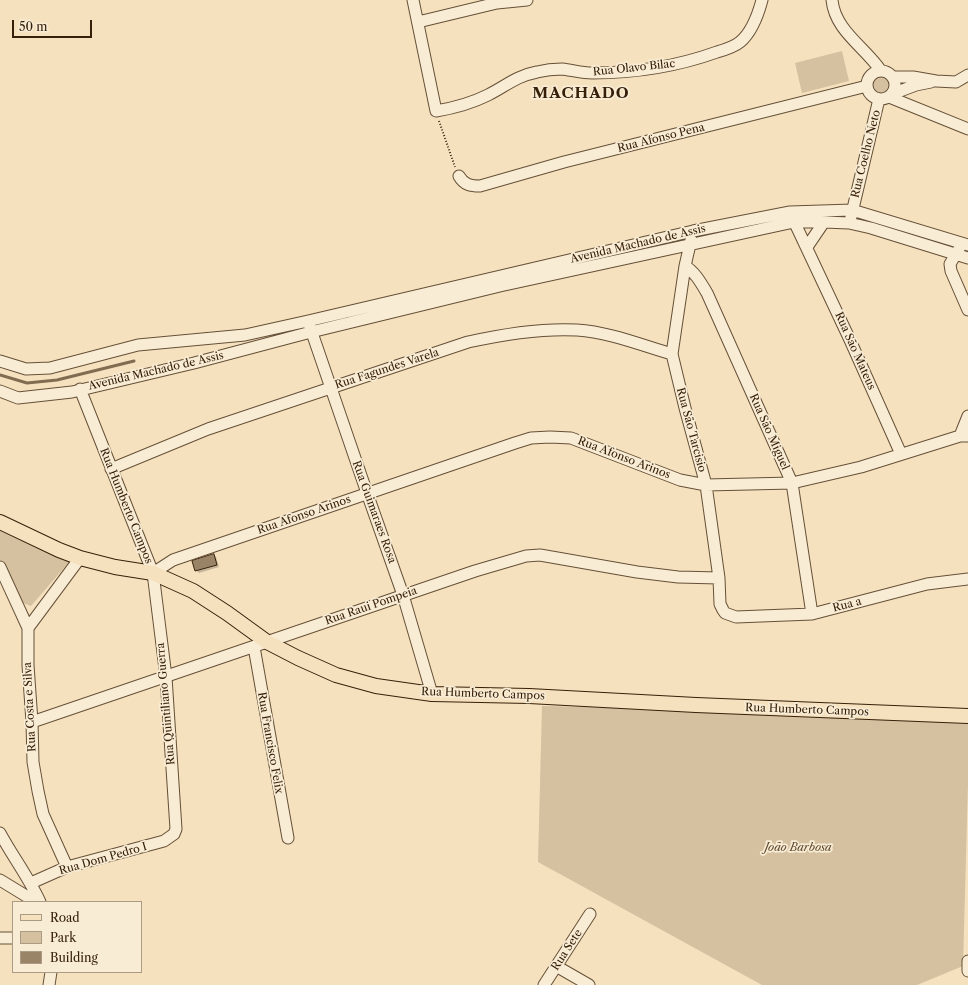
<!DOCTYPE html>
<html>
<head>
<meta charset="utf-8">
<style>
  body { margin:0 }
  #map { position:relative; width:968px; height:985px; overflow:hidden; background:#f5e1be; font-family:"Libre Caslon Text",serif }
  canvas { display:block }
  .legend { position:absolute; left:12px; top:901px; width:130px; height:72px; box-sizing:border-box; background:#f8ecd5; border:1px solid #ab9a84; margin:0; padding:5px 7px; list-style:none; font-size:12px; color:#37200a }
  .legend li { display:flex; align-items:center; gap:8px; height:20px }
  .legend b { width:20px; border:1px solid #ab9a84 }
  .scale { position:absolute; left:12px; top:20px; width:80px; height:18px; box-sizing:border-box; border:2px solid #37200a; border-top:0; padding-left:5px; font-size:12px; line-height:14px; white-space:nowrap; color:#37200a; -webkit-text-stroke:3px #f8ecd5; paint-order:stroke }
</style>
</head>
<body>
<div id="map">
<canvas width="968" height="985"></canvas>
<ul class="legend">
<li><b style="height:5px;background:#f5e1be"></b>Road</li>
<li><b style="height:11px;background:#d5c09f"></b>Park</li>
<li><b style="height:11px;background:#9a8468"></b>Building</li>
</ul>
<div class="scale">50 m</div>
</div>
<script>
const ctx = document.querySelector('canvas').getContext('2d');
ctx.lineJoin = 'round';
function fill(path, color) { ctx.fillStyle = color; ctx.fill(path, 'evenodd'); }
function strokePath(path, color, width, dash) { ctx.strokeStyle = color; ctx.lineWidth = width; ctx.lineCap = dash ? 'butt' : 'round'; ctx.setLineDash(dash || []); ctx.stroke(path); }
function drawText(font, color, halo, rows, align = 'center') {
  ctx.font = font + ' "Libre Caslon Text",serif'; ctx.lineWidth = 3.5; ctx.setLineDash([]); ctx.textBaseline = 'middle'; ctx.strokeStyle = halo; ctx.fillStyle = color; for (const [text, x, y, turn = 0] of rows) {
    ctx.save(); ctx.translate(x, y); ctx.rotate((+turn || 0) * Math.PI / 180); ctx.textAlign = isNaN(turn) ? turn : align; if (halo) ctx.strokeText(text, 0, 0); ctx.fillText(text, 0, 0); ctx.restore();
  }
}
fill(new Path2D(`
  M842,51L849,81L802,93L795,63Z
  M871 84a11 11 0 1 1 22 0a11 11 0 1 1-22 0Z
  M0,526L70,561L31,606L20,602L0,562Z
  M542,706L968,715V783L963,966L917,985H762L538,862Z`), '#d5c09f');
fill(new Path2D(`
  M213,555L216,557L219,567L199,573L196,570Z`), '#0003');
strokePath(new Path2D(`
  M0,375L27,383L57,380L134,361`), '#826c51', 3);
const building = new Path2D(`
  M214,554L217,565L195,571L192,561Z`);
fill(building, '#9a8468');
strokePath(building, '#37200a', 1);
const minor = new Path2D(`
  M413,0L436,111C454,108 472,103 488,95C506,86 516,76 537,72C545,70 554,69 562,69C572,70 582,73 592,73C634,73 678,66 717,52C724,50 734,47 740,42C752,32 758,15 762,0
  M832,0C835,31 865,47 881,71
  M418,22L497,3L527,0
  M867 85a14 14 0 1 1 28 0a14 14 0 1 1-28 0Z
  M893,77H913L936,81L956,82L968,75
  M892,94L916,85L931,82
  M889,97L968,129
  M459,176C464,185 471,186 480,186L564,162L867,86
  M792,217L850,340L901,454
  M851,217L879,99
  M691,240L685,266L672,354L685,408L706,485L719,578L720,604L723,610L725,613L736,617L812,614L927,584L968,579
  M807,247L824,222
  M959,249L950,264L951,271L968,310
  M685,266C695,272 701,283 707,293L792,483L812,614
  M309,324L367,493L403,595L432,694
  M0,361L26,369L50,368L138,345L245,335L308,321L693,231L790,212L852,210L968,245
  M0,391L18,398L72,392L194,363L311,332L500,286L794,222H824L849,223L871,228L968,258
  M960,436L968,416
  M111,469L208,429L468,342C504,334 540,328 577,330C609,332 641,345 672,354
  M0,567L28,628
  M153,573L173,560L515,443L531,438L550,437L571,438L680,480L706,485L792,483L861,467L960,436H968
  M254,647L288,838
  M32,722L475,571L526,556L540,555L637,572L678,577L719,578
  M0,833C13,857 29,878 40,902
  M67,867L43,814L38,791L33,762L32,722L28,665V628L80,558
  M0,880L36,902
  M31,883L67,867L164,841L174,834L176,829L166,677L153,573L80,389
  M0,938H13
  M968,961V971
  M556,966L589,985
  M49,985L51,972
  M544,985L590,914`);
const major = new Path2D(`
  M0,522L59,550L80,558L115,567L153,573L193,591L227,613L267,642L298,658L336,675L376,686L432,694L529,696L696,705L968,716`);
strokePath(minor, '#665037', 13);
strokePath(major, '#37200a', 16);
strokePath(new Path2D(`
  M439,121L455,167`), '#37200a', 2, [1, 2]);
strokePath(minor, '#f8ecd5', 11);
strokePath(major, '#f5e1be', 14);
drawText('11px', '#37200a', '#f8ecd5', [
  ["Rua Olavo Bilac",634,68,-6],
  ["Rua Afonso Pena",661,138,-14],
  ["Rua Coelho Neto",866,154,-76],
  ["Avenida Machado de Assis",638,244,-13],
  ["Rua São Mateus",855,351,66],
  ["Rua Fagundes Varela",387,369,-18],
  ["Avenida Machado de Assis",156,371,-13],
  ["Rua São Tarcisio",691,430,75],
  ["Rua São Miguel",769,432,66],
  ["Rua Afonso Arinos",624,458,21],
  ["Rua Humberto Campos",126,506,68],
  ["Rua Guimaraes Rosa",374,512,70],
  ["Rua Afonso Arinos",304,515,-19],
  ["Rua a",847,605,-15],
  ["Rua Raui Pompeia",371,606,-19],
  ["Rua Humberto Campos",483,694,2],
  ["Rua Quintiliano Guerra",166,704,-95],
  ["Rua Costa e Silva",30,707,-93],
  ["Rua Humberto Campos",807,710,2],
  ["Rua Francisco Felix",270,743,80],
  ["Rua Dom Pedro I",103,859,-16],
  ["Rua Sete",567,950,-57]
]);
drawText('italic 11px', '#5e482f', '#f8ecd5', [
  ["João Barbosa",798,848]
]);
ctx.letterSpacing = '1px';
drawText('bold 15px', '#37200a', '#f8ecd5', [
  ["MACHADO",581,94]
]);
ctx.letterSpacing = '0px';
</script>
</body>
</html>
